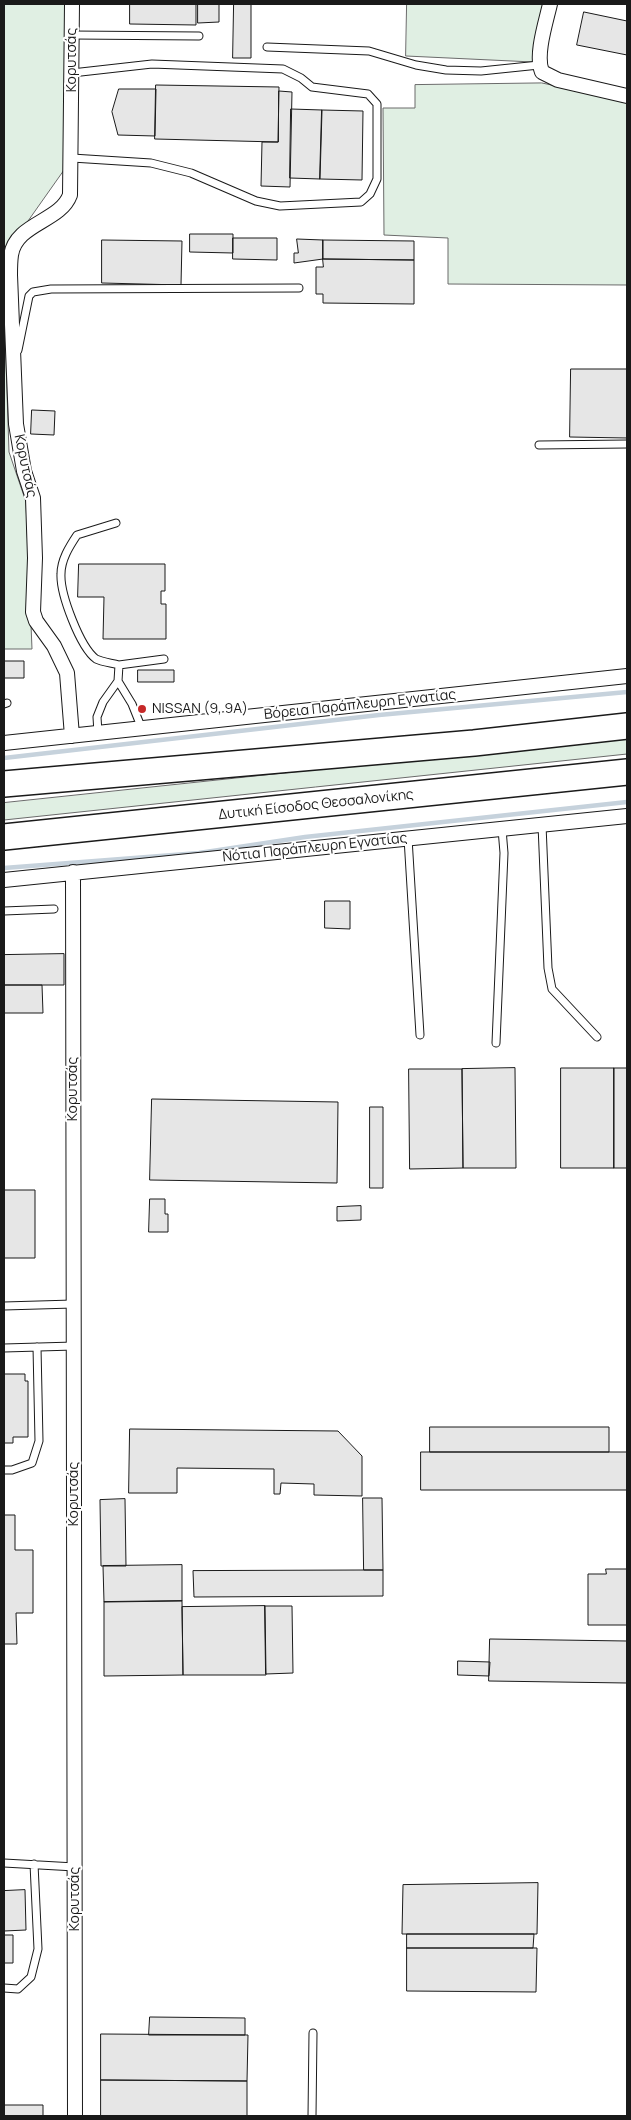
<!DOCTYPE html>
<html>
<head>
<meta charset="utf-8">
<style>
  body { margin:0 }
  #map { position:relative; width:631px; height:2120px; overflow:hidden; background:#fff; font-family:Manrope,sans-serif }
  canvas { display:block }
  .frame { position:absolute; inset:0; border:5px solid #1a1a1a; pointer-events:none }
</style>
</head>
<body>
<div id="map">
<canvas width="631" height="2120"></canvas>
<div class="frame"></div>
</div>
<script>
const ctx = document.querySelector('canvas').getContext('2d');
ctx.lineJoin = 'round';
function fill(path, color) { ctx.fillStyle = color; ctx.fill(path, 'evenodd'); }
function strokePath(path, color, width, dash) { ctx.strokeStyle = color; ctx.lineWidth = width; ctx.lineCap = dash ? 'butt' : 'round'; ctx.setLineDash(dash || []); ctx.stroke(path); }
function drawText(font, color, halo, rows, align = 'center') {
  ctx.font = font + ' Manrope,sans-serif'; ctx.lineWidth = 4; ctx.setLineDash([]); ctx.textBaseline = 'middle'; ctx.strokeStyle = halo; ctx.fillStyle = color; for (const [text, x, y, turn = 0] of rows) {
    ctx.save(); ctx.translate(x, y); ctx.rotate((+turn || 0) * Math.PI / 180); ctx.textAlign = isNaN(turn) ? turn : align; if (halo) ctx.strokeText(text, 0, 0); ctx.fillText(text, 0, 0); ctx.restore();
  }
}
const green = new Path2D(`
  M4,4H65L64,170L4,255Z
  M407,4H545L533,62L406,56Z
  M542,83L627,101V285L448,284V238L384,235L383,108H415V85Z
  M4,303L9,452L26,502L32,649H4Z
  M627,737V754L4,820V803Z`);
fill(green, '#e0efe3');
strokePath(green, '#6a6a6a', 1);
strokePath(new Path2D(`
  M4,758L379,715L627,692
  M4,868L199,853L305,837L627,802`), '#c6d2dc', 4.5);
const building = new Path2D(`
  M130,4H196V25L130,24Z
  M198,4H219V22L198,23Z
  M234,4H251V58H233Z
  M584,12L627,21V55L577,45Z
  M156,85L279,87L278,142L155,139Z
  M119,89H156L155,136L118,135L112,112Z
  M279,91L292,92L290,187L261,186L262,142H278Z
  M291,109L322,110L320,179L290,178Z
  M322,110L363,111L362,180L320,179Z
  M190,234H233V253L190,252Z
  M233,238H277V260L233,259Z
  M297,239L323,240V259L294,263V253H298Z
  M102,240L182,241L181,285L102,283Z
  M323,240L414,241V260L323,259Z
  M323,259L414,260V304L323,303V294H316V267H323Z
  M571,369H627V438L570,437Z
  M32,410L55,411L54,435L31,434Z
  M79,564H165V591H161V604H166V639H103L104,597H78Z
  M4,661H24V678H4Z
  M138,670H174V682H138Z
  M325,901H350V929L325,928Z
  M64,954V985H4V955Z
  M4,985H42L43,1013H4Z
  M515,1068L516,1168H463L462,1069Z
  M561,1068H614V1168H561Z
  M614,1068H627V1168H614Z
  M409,1069H462L463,1168L410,1169Z
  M152,1099L338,1102L337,1183L150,1180Z
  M370,1107H383V1188H370Z
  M4,1190H35V1258H4Z
  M150,1199H165V1214H168V1232H149Z
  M361,1206V1220L337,1221V1207Z
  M4,1374H25V1381H28V1437H13V1443H4Z
  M430,1427H609V1452H430Z
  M130,1429L338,1431L362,1456V1496L314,1495V1484L281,1483L280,1494H274V1469L177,1468V1493H129Z
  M421,1452H627V1490H421Z
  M363,1498H382L383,1570H364Z
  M125,1499L126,1566H101L100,1500Z
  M4,1515H15V1550H33V1613H16L17,1644H4Z
  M182,1565V1601L104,1602L103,1566Z
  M606,1569H627V1625H588V1574H606Z
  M364,1570H383V1596L194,1597L193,1571Z
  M182,1601L183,1675L104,1676V1602Z
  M265,1606H292L293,1673L266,1674Z
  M265,1606L266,1675H183L182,1607Z
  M490,1639L627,1641V1683L489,1681Z
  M458,1661L490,1662L489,1676L458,1675Z
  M538,1883L537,1934H402L403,1885Z
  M25,1890L26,1930L4,1931V1891Z
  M407,1934H534L533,1948H407Z
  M4,1935H13V1963H4Z
  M407,1948H537L536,1992L407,1991Z
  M150,2017L245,2018V2035H149Z
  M101,2034L248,2035L247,2081L101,2080Z
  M101,2080L247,2081V2116H101Z
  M4,2105H43V2116H4Z`);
fill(building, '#e6e6e6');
strokePath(building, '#1a1a1a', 1);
const service = new Path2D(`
  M72,35L199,36
  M267,47L369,51L416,65L446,70L481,71L539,65
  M72,158L151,163L191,173L256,201L280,206L361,202L370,194L377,179V104L368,94L312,87L301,78L283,69L152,64L72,73
  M18,350L29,296L33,292L51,289L299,288
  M539,445L627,444
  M119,665L164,659
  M118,681L132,704L142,729
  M4,704L7,703
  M98,733L97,717L103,702L118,681L119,665C112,663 102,662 96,659C80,647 60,594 61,574C61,560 69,547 77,535L116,523
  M542,825L548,968L552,989L597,1037
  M408,838L420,1035
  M4,911L54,909
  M496,1043L504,853L502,829
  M4,1306L73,1304
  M4,1348L74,1346
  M4,1470H12L32,1463L39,1441L37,1347
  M4,1863L75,1867
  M4,1988L18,1989L31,1977L38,1949L34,1864
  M312,2116L313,2033`);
const minor = new Path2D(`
  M550,4C546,22 535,55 542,72L558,80L627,96
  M72,736L67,673L54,646L36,621L33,612L35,558L33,498L24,471L16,424L10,275C10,269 10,262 11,255C16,223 60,222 70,195L72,4
  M4,743L627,676
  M73,872L75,2116
  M4,880L627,816`);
const motorway = new Path2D(`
  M4,784L474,743L627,726
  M4,837L627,772`);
strokePath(service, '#1a1a1a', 9);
strokePath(minor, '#1a1a1a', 16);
strokePath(motorway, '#1a1a1a', 28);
strokePath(service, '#fff', 7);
strokePath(minor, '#fff', 14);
strokePath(motorway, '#fff', 25);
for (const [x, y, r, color] of [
  [142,709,5,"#c62828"]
]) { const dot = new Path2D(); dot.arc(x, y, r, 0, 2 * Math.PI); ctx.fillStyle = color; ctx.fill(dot); strokePath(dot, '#fff', 2); }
drawText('14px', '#1a1a1a', '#fff', [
  ["Κορυτσάς",72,60,-90],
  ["Κορυτσάς",25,466,78],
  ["Βόρεια Παράπλευρη Εγνατίας",360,705,-6],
  ["Δυτική Είσοδος Θεσσαλονίκης",316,805,-6],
  ["Νότια Παράπλευρη Εγνατίας",315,848,-6],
  ["Κορυτσάς",73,1089,-90],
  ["Κορυτσάς",74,1494,-90],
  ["Κορυτσάς",75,1899,-90]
]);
drawText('14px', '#1a1a1a', '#fff', [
  ["NISSAN (9, 9Α)",152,709]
], 'left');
</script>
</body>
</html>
